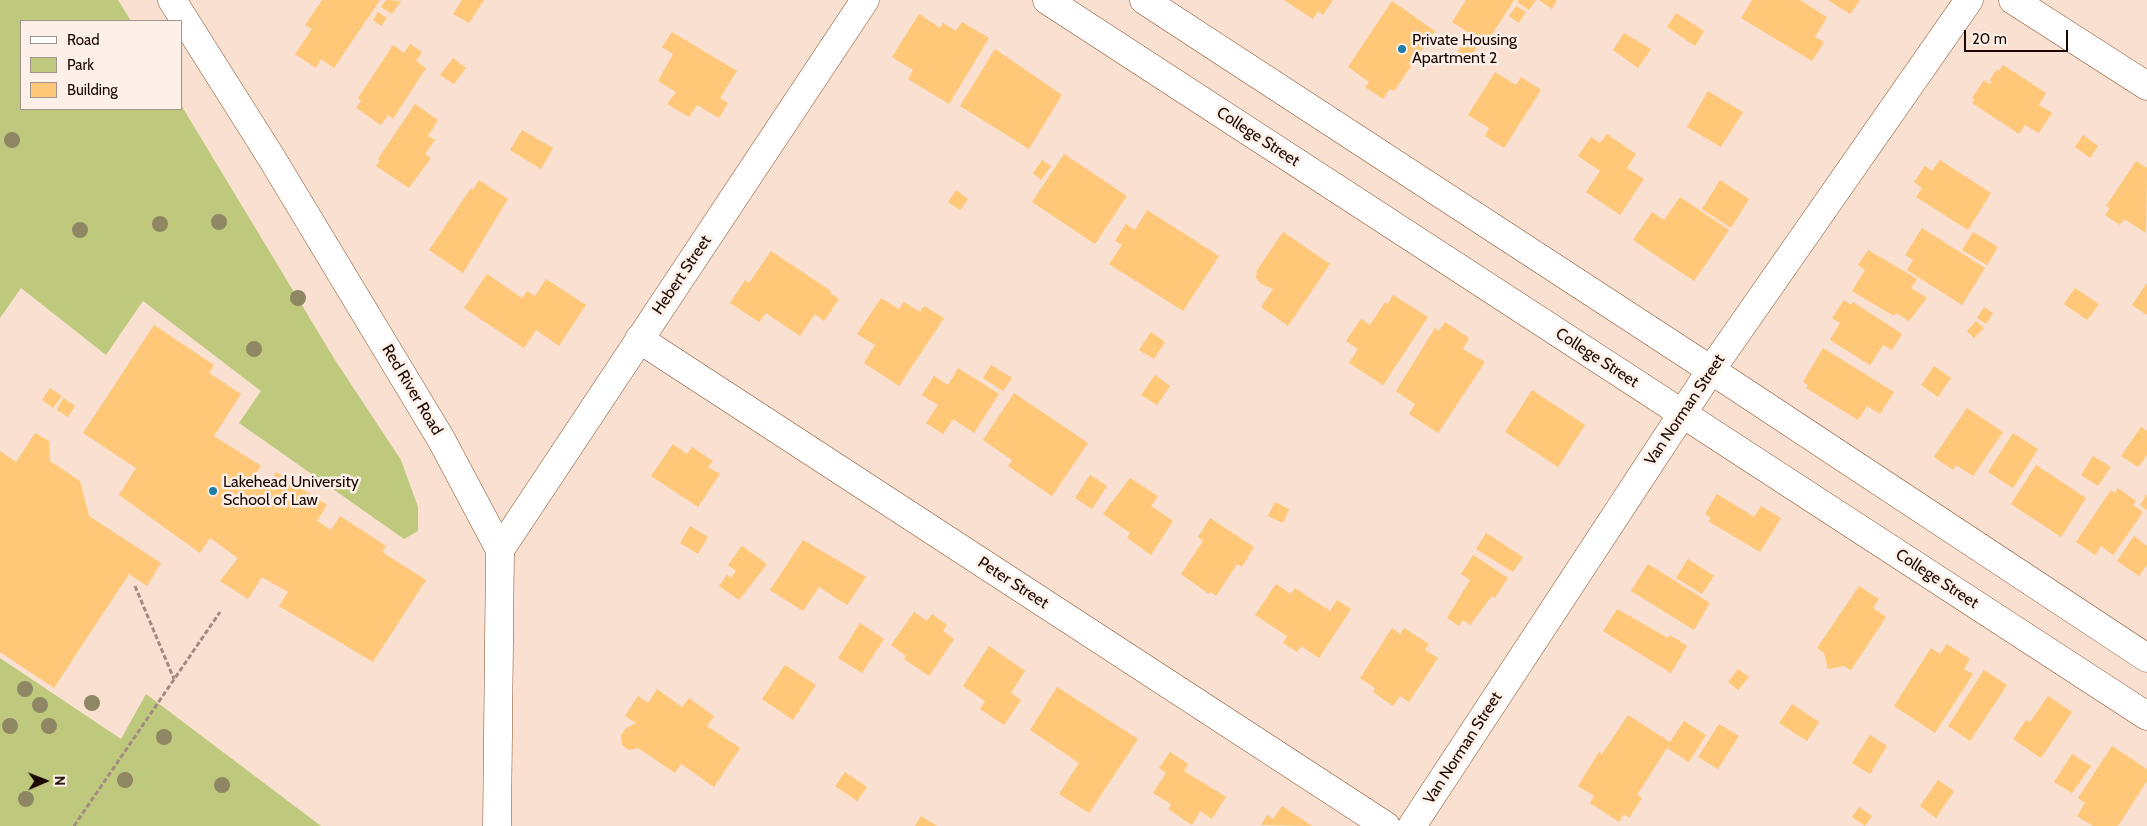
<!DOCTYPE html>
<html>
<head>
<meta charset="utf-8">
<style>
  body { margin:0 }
  #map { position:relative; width:2147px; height:826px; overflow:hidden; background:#f9e0d1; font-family:Cabin,sans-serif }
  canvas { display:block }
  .legend { position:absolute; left:20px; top:20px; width:162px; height:90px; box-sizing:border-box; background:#fdf0e8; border:1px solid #a2938b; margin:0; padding:6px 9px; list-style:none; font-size:15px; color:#1a0700 }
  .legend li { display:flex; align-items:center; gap:10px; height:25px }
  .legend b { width:25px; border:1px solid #a2938b }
  .north { position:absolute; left:20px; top:756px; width:50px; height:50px; -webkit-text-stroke:4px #fdf0e8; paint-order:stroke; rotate:89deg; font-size:14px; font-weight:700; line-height:20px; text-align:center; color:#1a0700 }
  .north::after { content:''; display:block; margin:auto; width:18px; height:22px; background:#1a0700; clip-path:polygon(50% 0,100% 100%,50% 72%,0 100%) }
  .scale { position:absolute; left:1964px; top:30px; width:104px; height:22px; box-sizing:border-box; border:2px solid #1a0700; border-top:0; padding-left:6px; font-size:15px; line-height:18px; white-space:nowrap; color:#1a0700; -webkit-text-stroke:4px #fdf0e8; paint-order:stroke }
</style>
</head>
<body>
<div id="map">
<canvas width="2147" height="826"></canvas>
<ul class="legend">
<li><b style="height:6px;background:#fff"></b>Road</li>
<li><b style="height:14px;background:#bfc97e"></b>Park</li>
<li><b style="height:14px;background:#ffc778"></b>Building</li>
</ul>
<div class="north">N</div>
<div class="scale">20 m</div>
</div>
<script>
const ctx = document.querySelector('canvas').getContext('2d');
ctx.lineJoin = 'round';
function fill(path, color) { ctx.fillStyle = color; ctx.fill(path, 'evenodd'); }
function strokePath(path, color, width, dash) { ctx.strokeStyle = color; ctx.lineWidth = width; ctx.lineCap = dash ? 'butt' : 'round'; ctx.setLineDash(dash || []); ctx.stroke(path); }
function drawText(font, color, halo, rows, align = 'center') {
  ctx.font = font + ' Cabin,sans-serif'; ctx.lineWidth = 5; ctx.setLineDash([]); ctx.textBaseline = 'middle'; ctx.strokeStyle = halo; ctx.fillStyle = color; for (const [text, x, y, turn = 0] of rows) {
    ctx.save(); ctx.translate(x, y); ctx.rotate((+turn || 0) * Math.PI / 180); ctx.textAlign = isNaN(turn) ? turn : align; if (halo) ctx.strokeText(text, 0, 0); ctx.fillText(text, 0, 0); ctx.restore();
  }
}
fill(new Path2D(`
  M0,0H118L131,21H21V109H181V105L335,360L401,460L418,507V531L404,539L239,423L261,391L143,301L106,355L21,288L0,318Z
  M0,658L121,739L146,694L321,826H0Z`), '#bfc97e');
fill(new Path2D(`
  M322,0H380L334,68L321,59L316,68L295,54L312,29L305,25Z
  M386,0L401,1L392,14L381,7Z
  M462,0H484L469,23L453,14Z
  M1284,0H1333L1323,15L1318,11L1313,19Z
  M1466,0H1514L1486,44L1452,22Z
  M1519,0H1536L1529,10L1517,2Z
  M1539,0H1557L1552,9Z
  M1752,0H1800L1827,17L1815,37L1824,42L1812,61L1741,18Z
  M1828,0H1860L1850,14Z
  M1392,1L1435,31L1394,91L1390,89L1383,99L1365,87L1369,82L1348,67Z
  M1516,6L1526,12L1519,23L1509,16Z
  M378,12L387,18L381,26L373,20Z
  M1676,13L1704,31L1695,46L1667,27Z
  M919,14L940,28L943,23L956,31L962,22L989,38L949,104L908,79L913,70L892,57Z
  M672,32L737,71L720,98L728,103L719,118L697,105L689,117L667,104L676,92L658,81L673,54L662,47Z
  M1624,33L1651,49L1638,68L1613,50Z
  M1465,40L1477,47L1468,61L1457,53Z
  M410,44L422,52L416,61L426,68L393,119L388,115L381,125L356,108L361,101L358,98L393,45L404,53Z
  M995,49L1062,95L1029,149L960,106Z
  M453,58L466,68L454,84L440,75Z
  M2003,65L2046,93L2039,105L2052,113L2039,133L2025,125L2019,134L1972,103L1974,100L1972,98L1984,80L1990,84L1992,82L1989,81L1997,69L1999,71Z
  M1495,72L1516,85L1521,77L1541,90L1504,148L1485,136L1489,128L1468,115Z
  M1708,91L1743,112L1721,147L1687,127Z
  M415,104L438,120L428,136L435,140L425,154L431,158L409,188L376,166L380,160L378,159Z
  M522,130L553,148L541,169L510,150Z
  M1607,134L1636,154L1627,168L1644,179L1620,215L1586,192L1600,171L1578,156L1591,137L1600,143Z
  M2083,135L2098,146L2090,158L2075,147Z
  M1064,154L1127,196L1095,244L1032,202Z
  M1042,160L1051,166L1041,180L1033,173Z
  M1940,160L1991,193L1968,230L1916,197L1922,188L1914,182L1925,166L1932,171Z
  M2136,161L2147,168L2146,233L2124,219L2120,225L2105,215L2110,208L2106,206Z
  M479,180L508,199L463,273L429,250L471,188L473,190Z
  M1720,180L1749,199L1731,228L1702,209Z
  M956,190L968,199L960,210L948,202Z
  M1680,197L1729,230L1694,281L1633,240L1652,212L1664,220Z
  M1147,210L1219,256L1183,311L1109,264L1122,245L1115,241L1126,224L1135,230Z
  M1922,228L1985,268L1962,305L1907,270L1913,260L1905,255Z
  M1283,232L1330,264L1288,326L1261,307L1273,289L1261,284L1256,278L1257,270Z
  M1973,232L1998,247L1987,265L1962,250Z
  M1868,250L1917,279L1911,288L1927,298L1909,321L1896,313L1894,316L1852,291L1865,270L1858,265Z
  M771,251L831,291L830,293L839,299L824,321L815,314L800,336L766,313L759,322L730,303L745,280L749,283Z
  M487,274L522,298L527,291L535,296L546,279L586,305L559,346L536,330L524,348L464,308Z
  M2147,283V315L2132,305Z
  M2075,288L2099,304L2087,320L2064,304Z
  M1393,295L1428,317L1383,385L1349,363L1358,349L1346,341L1361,319L1370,325L1385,302L1388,304Z
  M881,298L899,309L904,302L920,312L924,306L944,318L899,386L864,363L875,345L857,334Z
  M1844,300L1851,305L1853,302L1902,334L1892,350L1883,345L1870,365L1830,340L1840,323L1832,318Z
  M1984,307L1993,313L1986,324L1977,318Z
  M1976,321L1984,328L1974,338L1967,331Z
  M1445,322L1469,338L1463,349L1485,362L1438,433L1409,414L1415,404L1396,391L1435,328L1439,331Z
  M154,325L214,365L209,373L241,394L214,436L261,466L253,478L267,487L276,472L327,505L317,521L331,530L340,516L386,546L382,552L426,580L373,662L279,606L288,592L262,577L248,599L220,581L238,558L210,538L200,553L119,495L136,468L83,433Z
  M1151,332L1165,342L1154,359L1139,350Z
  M1823,348L1894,392L1880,414L1867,406L1858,420L1806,388L1808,385L1803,382Z
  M991,365L1012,378L1003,391L983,378Z
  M1934,366L1951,378L1938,397L1921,385Z
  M958,368L999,394L974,433L953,419L943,434L926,423L938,405L922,395L934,376L948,385Z
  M1155,375L1170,386L1157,405L1141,395Z
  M50,388L62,396L53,408L42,400Z
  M1532,390L1585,425L1558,467L1505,432Z
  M1014,393L1088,443L1052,496L1008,466L1012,460L983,440Z
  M63,398L75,406L68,417L57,410Z
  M1967,408L2003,432L1973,476L1956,465L1953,470L1934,457Z
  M2141,427L2147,431V455L2138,467L2121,456Z
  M35,433L49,441L50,461L80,481L89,516L161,563L147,586L129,574L54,688L0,652V451L16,462Z
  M2013,433L2038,449L2013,488L1988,472Z
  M673,444L687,454L692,447L713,461L708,467L720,474L698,507L651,476Z
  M2093,456L2111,467L2098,486L2081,475Z
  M2036,465L2086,498L2061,537L2011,504Z
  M1090,475L1107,486L1092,509L1075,498Z
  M1130,478L1158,496L1151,506L1173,521L1151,555L1127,538L1130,533L1103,514Z
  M2118,488L2136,501L2133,505L2143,512L2113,555L2101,546L2095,555L2076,542L2111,490L2115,493Z
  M1717,494L1754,517L1761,506L1781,518L1760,552L1708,521L1711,518L1705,514Z
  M2147,494V510L2140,505Z
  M1275,502L1289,509L1283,523L1268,516Z
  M1210,518L1254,547L1242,567L1237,564L1216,596L1211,592L1209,594L1181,574L1203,541L1198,537Z
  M690,526L708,537L698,554L680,543Z
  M1486,533L1523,557L1513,572L1476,549Z
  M2134,536L2147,546V565L2139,576L2117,561Z
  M803,540L866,577L847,605L819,587L803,611L770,590Z
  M742,546L767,564L739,600L719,586L727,575L731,578L736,571L728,565Z
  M1473,555L1508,578L1495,598L1492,596L1470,625L1463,620L1459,626L1447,618L1470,580L1461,574Z
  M1688,559L1714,576L1702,594L1676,578Z
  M1648,564L1710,603L1694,630L1631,591Z
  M1276,584L1291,594L1295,588L1330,611L1337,600L1351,609L1319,658L1301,646L1297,652L1283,643L1287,636L1255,615Z
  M1859,586L1879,599L1873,608L1886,617L1851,670L1844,666L1828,669L1824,653L1817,648Z
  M1617,609L1668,638L1670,635L1687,646L1671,673L1603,631Z
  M914,612L927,621L932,614L947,625L943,631L954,639L929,676L904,659L906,656L891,645Z
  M860,623L884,639L862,673L838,658Z
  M1392,628L1400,634L1404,628L1429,644L1425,650L1438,658L1409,702L1400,696L1393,706L1373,692L1375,688L1360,678Z
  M1947,644L1970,659L1964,669L1973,674L1935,733L1894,706L1931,648L1940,654Z
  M989,646L1025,671L1011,693L1021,700L1004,725L980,709L985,701L963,686Z
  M785,665L816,685L793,720L762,699Z
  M1738,669L1749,677L1738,690L1728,682Z
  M1984,670L2007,685L1970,741L1948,726Z
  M1057,687L1138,739L1089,813L1059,794L1079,763L1030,730Z
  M657,689L682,707L689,698L714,716L707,726L740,748L714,787L681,764L675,773L638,748L629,750L622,745L621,735L626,728L636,723L625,716L638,696L648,703Z
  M2048,696L2072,712L2041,758L2013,739L2026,720L2030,722Z
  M1792,704L1819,722L1807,741L1779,723Z
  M1628,715L1670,742L1684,721L1706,735L1689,762L1667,748L1637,795L1642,798L1629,818L1624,814L1619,822L1590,803L1594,796L1578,786L1599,752L1602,754Z
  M1719,724L1739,736L1718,769L1698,757Z
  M1870,735L1887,746L1870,774L1852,763Z
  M2112,746L2147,769V781L2118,826H2093L2077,816L2085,803L2078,798Z
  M1170,752L1188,764L1184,771L1226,797L1212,819L1200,811L1192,825L1168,809L1171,804L1153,793L1166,773L1159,768Z
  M2072,754L2091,766L2072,793L2054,782Z
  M845,772L867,787L857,801L835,786Z
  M1938,780L1954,791L1936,818L1920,806Z
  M1282,806L1312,826L1261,825L1267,815L1273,819Z
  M1859,807L1872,816L1865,826L1852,817Z
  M921,816L937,826H915Z`), '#ffc778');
const minor = new Path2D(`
  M1047,0L2147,716
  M1144,0L1711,370L2147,658
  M2013,0L2147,86
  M639,339L1386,826
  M500,550L865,0
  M1412,826L1711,370L1969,0`);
const major = new Path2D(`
  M172,0L271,157L441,439L500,550L497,826`);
strokePath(minor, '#834f2a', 29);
strokePath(major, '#834f2a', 29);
strokePath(new Path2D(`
  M135,586L174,679
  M74,826L220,612`), '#a28c80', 3, [5, 2.5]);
strokePath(minor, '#fff', 28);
strokePath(major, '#fff', 28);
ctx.fillStyle = '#8f8663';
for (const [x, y] of [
  [12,140],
  [219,222],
  [160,224],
  [80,230],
  [298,298],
  [254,349],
  [25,689],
  [92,703],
  [40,705],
  [10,726],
  [49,726],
  [164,737],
  [125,780],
  [222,785],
  [26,799]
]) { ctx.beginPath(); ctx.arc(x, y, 8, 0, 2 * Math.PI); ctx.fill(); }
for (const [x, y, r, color] of [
  [1402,49,5,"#1f7eaa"],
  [213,491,5,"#1f7eaa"]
]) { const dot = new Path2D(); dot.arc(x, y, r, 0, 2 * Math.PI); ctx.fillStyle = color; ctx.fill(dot); strokePath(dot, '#fdf0e8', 2); }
drawText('16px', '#1a0700', '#fdf0e8', [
  ["Private Housing",1412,40],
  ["Apartment 2",1412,58],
  ["Lakehead University",223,482],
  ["School of Law",223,500]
], 'left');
drawText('16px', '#1a0700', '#fdf0e8', [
  ["College Street",1258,137,33],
  ["Hebert Street",682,275,-56],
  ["College Street",1597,358,33],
  ["Red River Road",412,390,59],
  ["Van Norman Street",1685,410,-56],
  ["College Street",1937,579,33],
  ["Peter Street",1013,583,33],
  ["Van Norman Street",1463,748,-57]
]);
</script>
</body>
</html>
